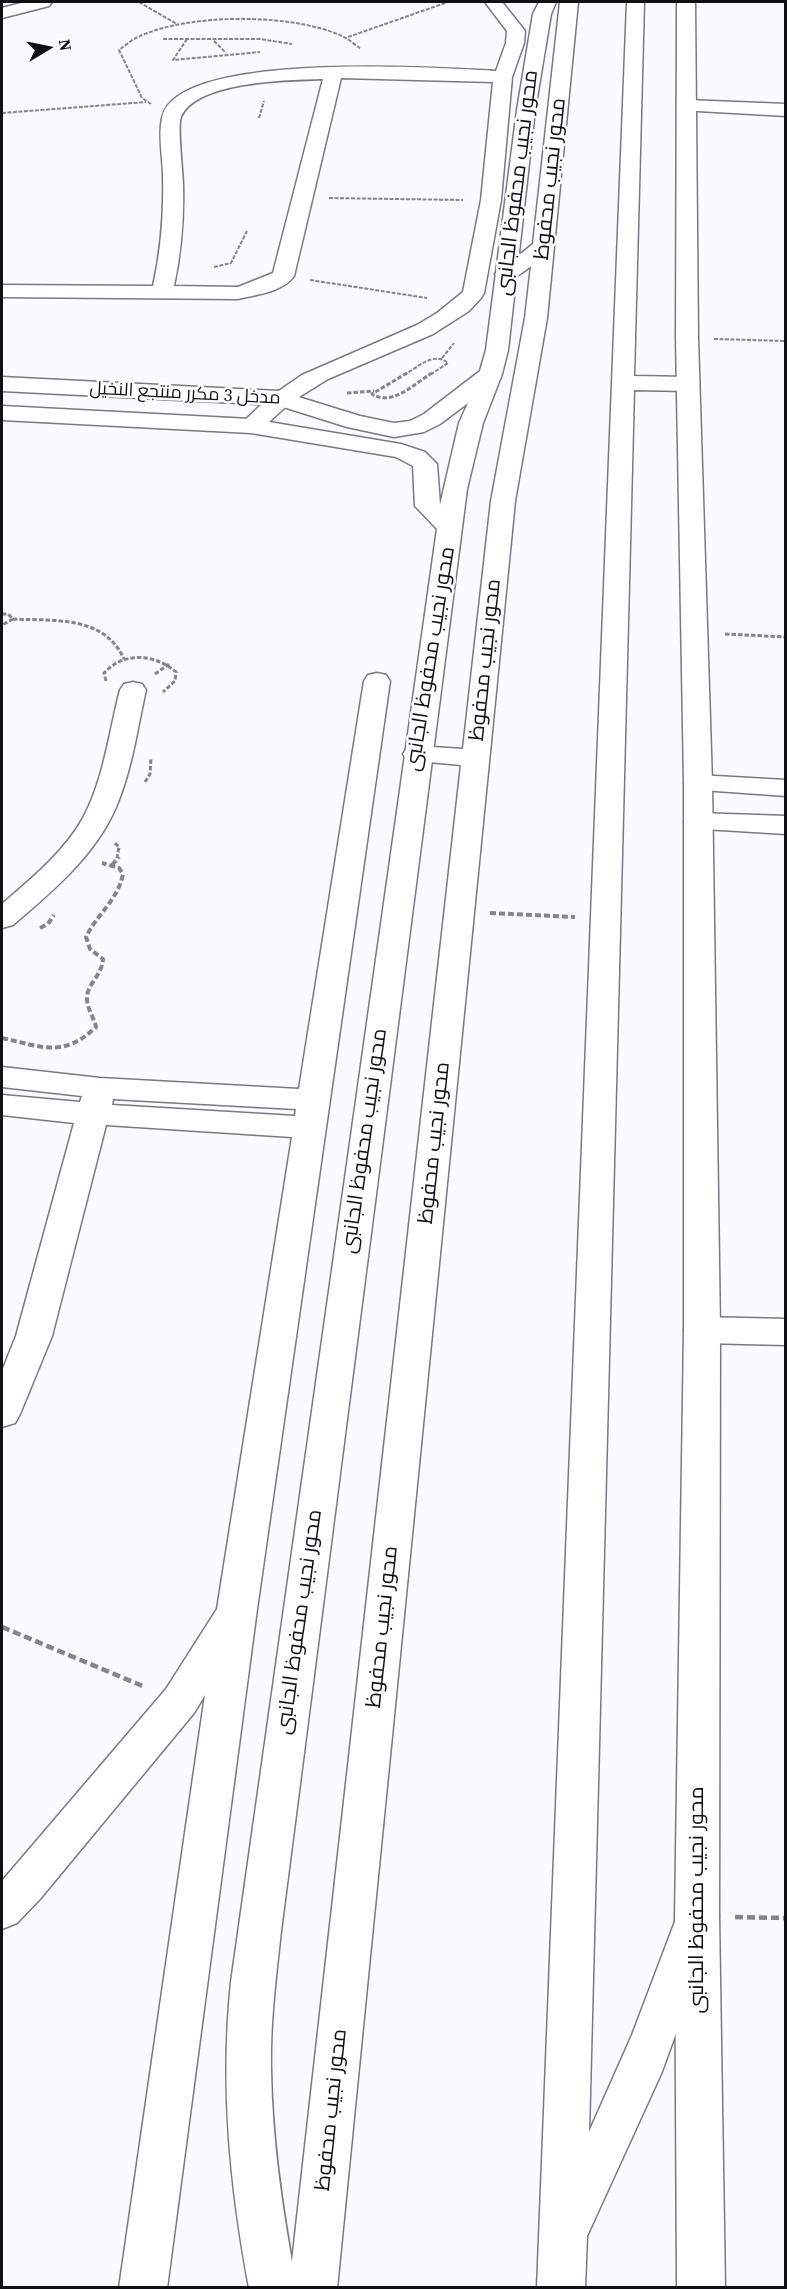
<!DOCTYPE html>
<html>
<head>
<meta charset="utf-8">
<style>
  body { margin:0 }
  #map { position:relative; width:787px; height:2289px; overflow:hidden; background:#fafaff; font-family:"Source Serif 4",serif }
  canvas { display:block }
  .frame { position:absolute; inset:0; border:3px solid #111014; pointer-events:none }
  .north { position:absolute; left:18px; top:18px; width:60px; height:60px; -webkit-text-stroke:4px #fff; paint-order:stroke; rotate:80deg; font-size:16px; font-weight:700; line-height:24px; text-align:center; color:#111014 }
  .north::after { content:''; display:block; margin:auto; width:21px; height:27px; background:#111014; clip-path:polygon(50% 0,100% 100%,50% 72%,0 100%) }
</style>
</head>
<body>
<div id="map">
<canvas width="787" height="2289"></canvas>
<div class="frame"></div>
<div class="north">N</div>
</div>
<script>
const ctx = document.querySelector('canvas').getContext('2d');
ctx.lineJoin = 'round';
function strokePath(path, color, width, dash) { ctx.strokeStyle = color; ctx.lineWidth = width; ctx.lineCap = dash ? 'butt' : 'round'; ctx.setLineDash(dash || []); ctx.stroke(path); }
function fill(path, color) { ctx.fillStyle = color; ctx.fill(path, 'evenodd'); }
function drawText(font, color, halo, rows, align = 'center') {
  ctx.font = font + ' "Source Serif 4",Cairo,serif'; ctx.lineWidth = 5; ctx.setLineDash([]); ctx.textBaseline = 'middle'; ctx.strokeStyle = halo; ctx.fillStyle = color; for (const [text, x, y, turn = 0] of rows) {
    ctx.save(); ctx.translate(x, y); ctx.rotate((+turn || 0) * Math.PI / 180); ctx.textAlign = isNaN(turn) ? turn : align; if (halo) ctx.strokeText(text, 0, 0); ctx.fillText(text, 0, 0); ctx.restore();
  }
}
const minor = new Path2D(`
  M25,2H52L49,6L2,18V8Z
  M485,2H502L525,31L524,43L512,77L501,200L484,293L481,298L469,311L433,334L328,379L291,402L259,431H243L239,426L267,399L302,375L417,325L437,313L463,292L481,200L493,82L341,78L294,276C283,292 255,295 238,299L2,297V285L153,286C161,250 164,214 163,177C163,159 158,136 162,118C175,50 441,68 496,71L506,43L507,31ZM323,79L273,273L238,287L174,286C181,253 184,220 183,185C183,172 177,126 181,117C196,81 289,80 323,79Z
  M687,100L786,104V116L680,110L678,106L680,102Z
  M377,673L386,675L390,681L257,1609L167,2288H119L205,1695L194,1713L40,1899L17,1923L2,1929V1881L166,1689L217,1609L292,1137L106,1125L52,1336L20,1414L15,1423L2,1427V1371L16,1336L74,1123L2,1115V1095L80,1102L82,1096L2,1087V1067L100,1078L299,1089L364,681L368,675ZM113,1099L296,1109L295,1116L112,1105Z
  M133,682L142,684L146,690C138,725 133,763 120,797C101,851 55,889 13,925L2,928V904C31,879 64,852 83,818C104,779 109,732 120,690L124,684Z
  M698,775L786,780V796L688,789L684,783L688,777Z
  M698,813L786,816V834L688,828L684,822L688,816Z
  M702,1317L786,1319V1345L702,1343L689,1339L684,1330L689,1321Z`);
const tertiary = new Path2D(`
  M539,2H556L551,14L535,110L508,350L502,374L483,423L467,489L281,1931C276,1977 270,2023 271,2069C272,2142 283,2215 297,2288H249C230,2186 220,2086 231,1982L437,529L415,506L413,466L396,457L251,433L2,420V406L251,419L401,444L425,452L437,464L440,505L459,423L468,403L440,424L424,432L394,437L347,427L277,405L2,391V377L279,391L360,416L394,423L410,421L424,414L480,371L486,350L517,110L533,14Z
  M677,2H695L698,338L712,783L720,1330L719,1916L725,2288H677L675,1916L684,1330V783L676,338Z`);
const secondary = new Path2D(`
  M560,2H578L547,318L515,501L337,2288H289L461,765L407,760L403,754L407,748L417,746L463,749L491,501L525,318L531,266C520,274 513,282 499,278L495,274L533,244Z
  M627,2H644L634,376L688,377L696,379L699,384L696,389L688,391L634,390L589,2132L632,2035L682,1903L697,1897L712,1903L719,1916L661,2074L587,2236L585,2288H537Z`);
strokePath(minor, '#797984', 3);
strokePath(tertiary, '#797984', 3);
strokePath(secondary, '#797984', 3);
strokePath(new Path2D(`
  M139,2L177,24
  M348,37L448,2
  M163,39H260L292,44
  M187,39L173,60L260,52
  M214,41L226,53
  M151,104L142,98L119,50C125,46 131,40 138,37C188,13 292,13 342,36C349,39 355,45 361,49
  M2,113L146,102
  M259,118L264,101
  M329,198L463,200
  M214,267L231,263L247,231
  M310,280L427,298
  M714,339L786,341
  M442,358L454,343
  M404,375C418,367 434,351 448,363L430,375`), '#858589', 2, [4, 1.5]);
strokePath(new Path2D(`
  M407,373L372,394C392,407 414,384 432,373
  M347,393L374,391
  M2,614H8L13,619L2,625
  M13,619C54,621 104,615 124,659
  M725,634L786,637
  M155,674L169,664
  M106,681L104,673C124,651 155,654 176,672L175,681L163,692
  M145,782L150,774L151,758
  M115,843L119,847L117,858`), '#858589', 3, [4.5, 2]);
strokePath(new Path2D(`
  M112,865L119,857
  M490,913L575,917
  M40,928L48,924L54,915
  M2,1038C40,1046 63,1059 96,1027C94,1017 87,1009 87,999C86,985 102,976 103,959L90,949L86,937C97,914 118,900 123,874L119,868L102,863`), '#858589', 4, [6, 3]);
strokePath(new Path2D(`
  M2,1627L145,1687
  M735,1917L786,1918`), '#858589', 4.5, [8, 4]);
fill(minor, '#fff');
fill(tertiary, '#fff');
fill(secondary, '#fff');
drawText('18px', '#111014', '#fff', [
  ["مدخل 3 مكرر منتجع النخيل",185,394,3]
]);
drawText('21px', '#111014', '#fff', [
  ["محور نجيب محفوظ",551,179,-84],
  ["محور نجيب محفوظ الجانبى",518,183,-83],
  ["محور نجيب محفوظ الجانبى",431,659,-81],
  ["محور نجيب محفوظ",486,660,-84],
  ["محور نجيب محفوظ الجانبى",365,1141,-82],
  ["محور نجيب محفوظ",435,1143,-84],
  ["محور نجيب محفوظ الجانبى",300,1622,-82],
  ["محور نجيب محفوظ",383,1627,-84],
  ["محور نجيب محفوظ الجانبى",698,1900,-90],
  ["محور نجيب محفوظ",332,2110,-84]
]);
</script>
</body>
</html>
